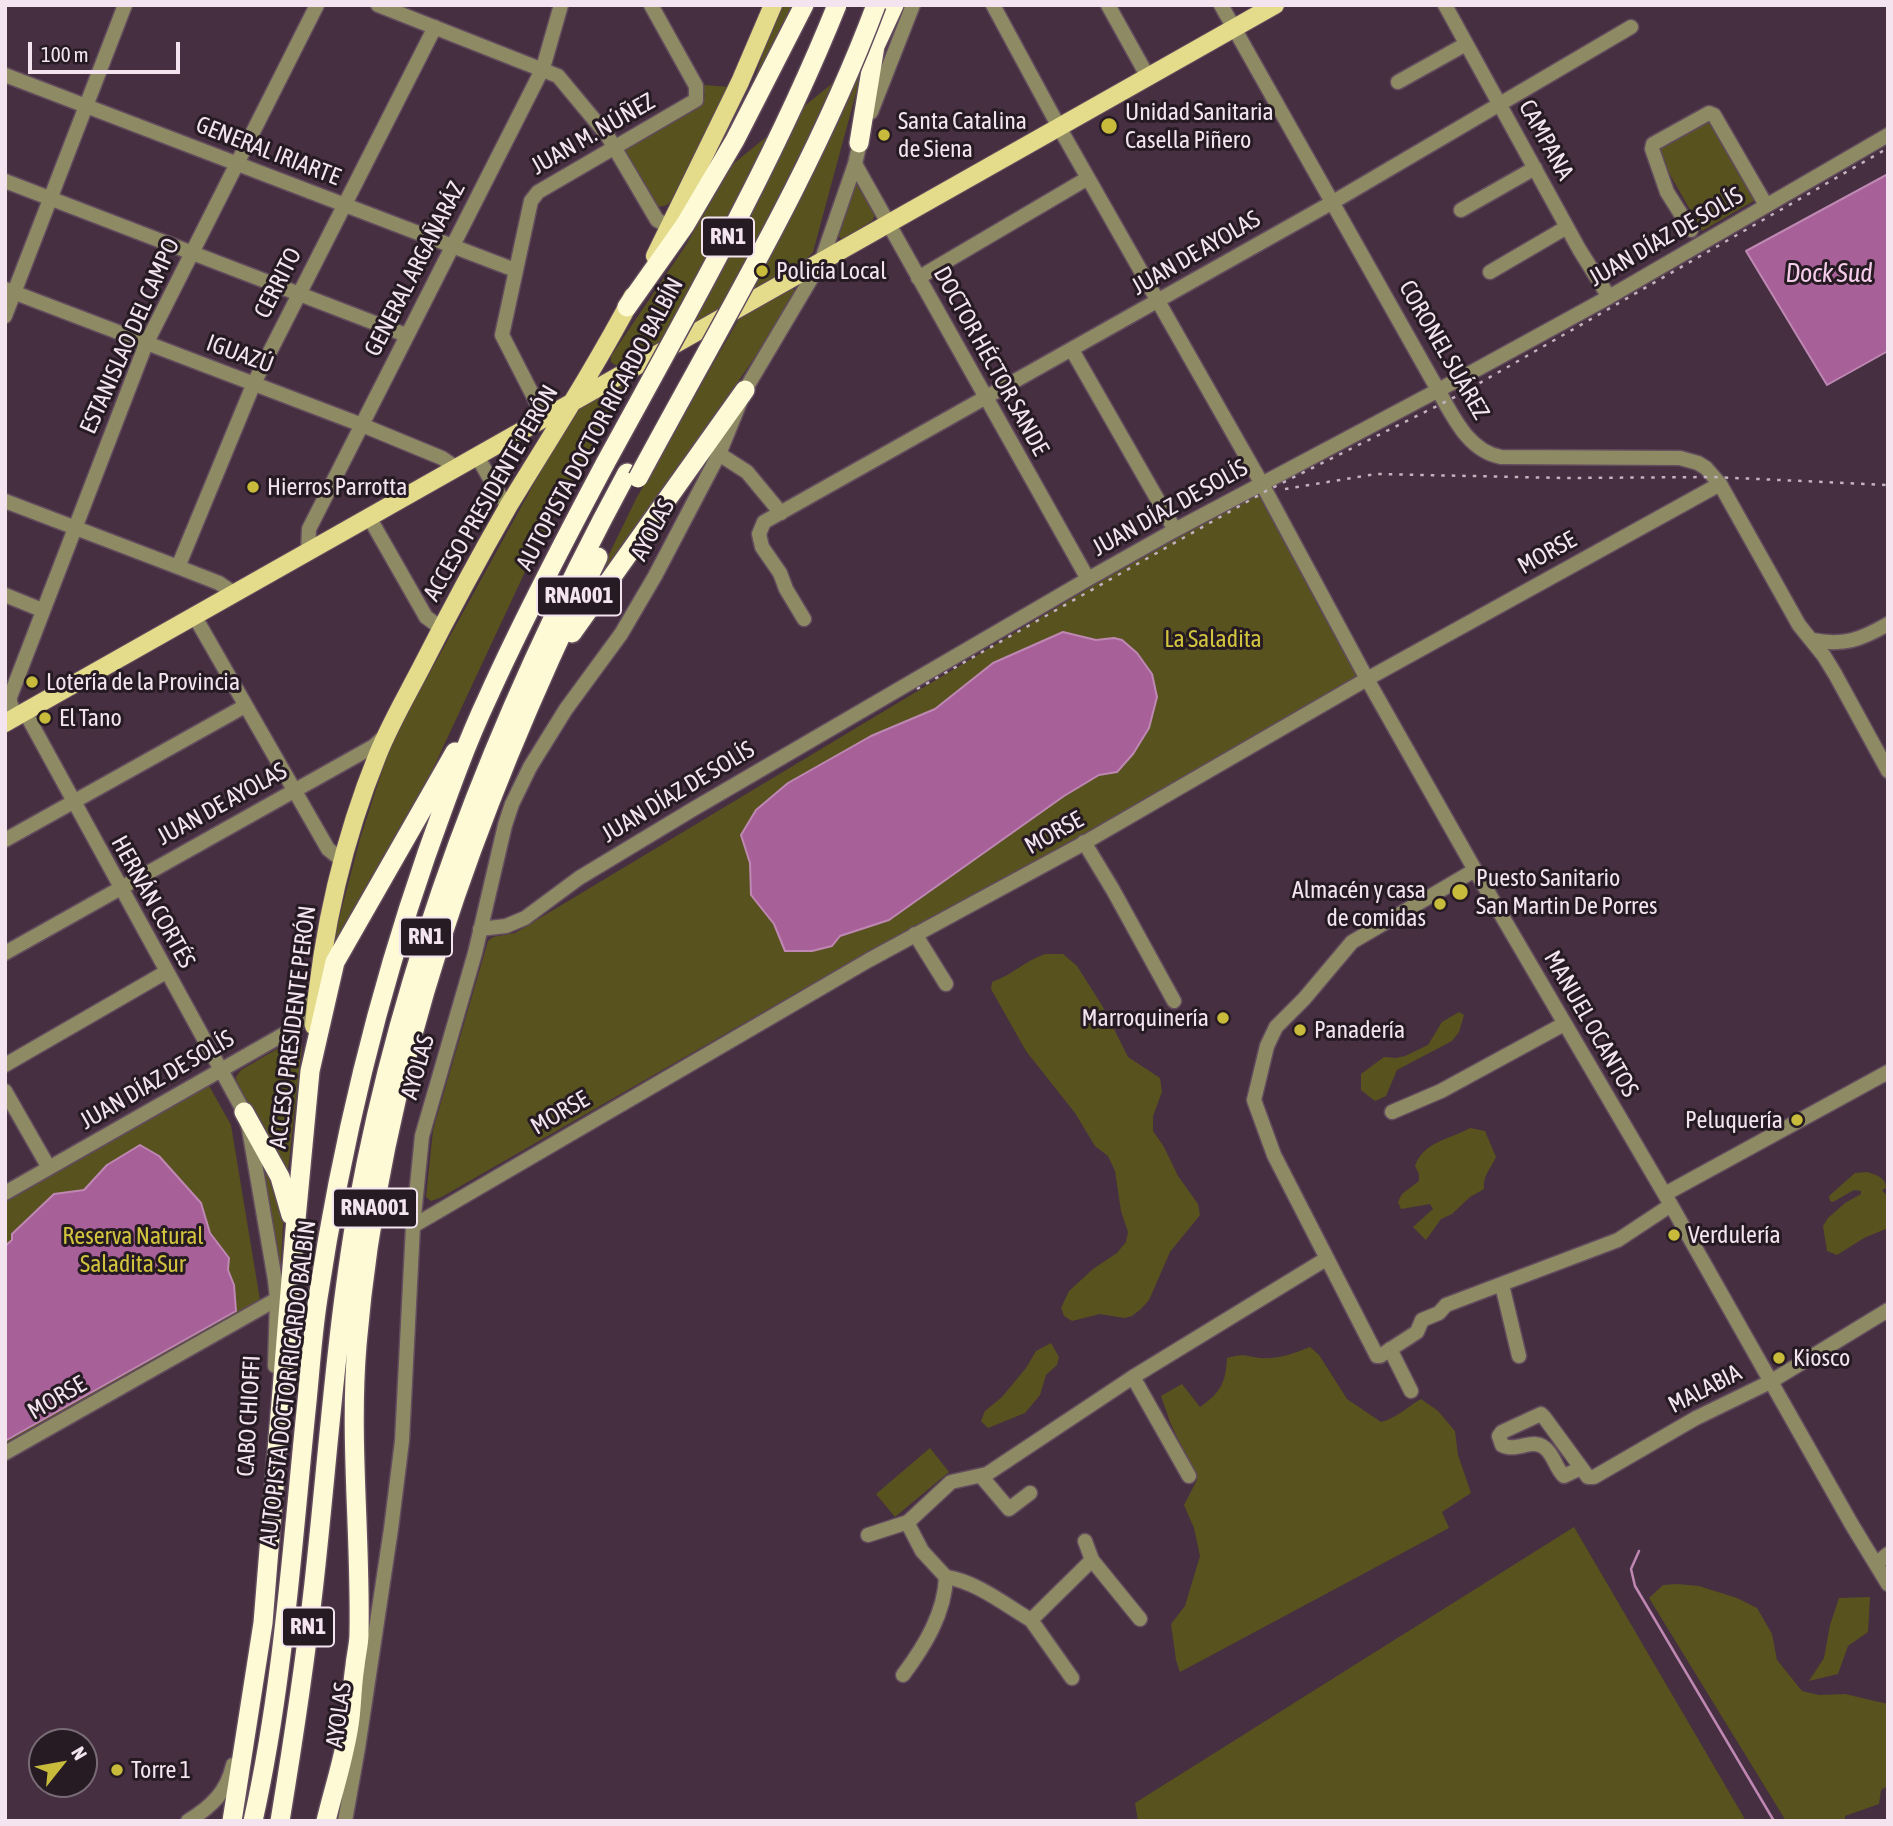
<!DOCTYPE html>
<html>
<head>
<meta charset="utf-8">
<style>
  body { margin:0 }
  #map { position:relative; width:1893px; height:1826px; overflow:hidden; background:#462f41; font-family:"Asap Condensed",sans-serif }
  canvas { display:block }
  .frame { position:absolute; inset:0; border:7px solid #f3e4ef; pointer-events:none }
  .north { position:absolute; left:28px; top:1728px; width:70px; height:70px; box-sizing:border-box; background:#261b23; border:2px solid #786b75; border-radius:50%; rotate:59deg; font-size:19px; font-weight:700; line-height:28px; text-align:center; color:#f3e4ef }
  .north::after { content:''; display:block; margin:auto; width:24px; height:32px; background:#c8bb3b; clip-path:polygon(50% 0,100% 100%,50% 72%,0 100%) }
  .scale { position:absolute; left:28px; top:42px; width:152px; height:32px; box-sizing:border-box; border:4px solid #f3e4ef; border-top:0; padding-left:9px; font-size:21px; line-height:24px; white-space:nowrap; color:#f3e4ef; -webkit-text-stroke:5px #261b23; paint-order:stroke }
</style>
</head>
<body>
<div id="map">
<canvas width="1893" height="1826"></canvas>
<div class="frame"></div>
<div class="north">N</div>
<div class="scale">100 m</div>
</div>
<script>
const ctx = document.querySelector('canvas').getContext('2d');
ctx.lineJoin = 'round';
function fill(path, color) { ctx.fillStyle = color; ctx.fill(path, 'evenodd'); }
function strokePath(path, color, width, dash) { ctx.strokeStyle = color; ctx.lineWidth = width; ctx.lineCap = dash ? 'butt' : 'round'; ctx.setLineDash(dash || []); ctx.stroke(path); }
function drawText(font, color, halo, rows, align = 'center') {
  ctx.font = font + ' "Asap Condensed",sans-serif'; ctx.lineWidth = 6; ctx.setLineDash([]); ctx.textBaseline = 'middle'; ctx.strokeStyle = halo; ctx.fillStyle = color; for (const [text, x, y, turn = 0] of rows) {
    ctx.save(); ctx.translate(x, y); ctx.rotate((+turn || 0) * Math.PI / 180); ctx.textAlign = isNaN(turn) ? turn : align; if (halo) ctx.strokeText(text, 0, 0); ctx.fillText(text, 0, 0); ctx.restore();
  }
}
fill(new Path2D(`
  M778,5H794L752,88Z
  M866,56L813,252L803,263L620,365H615L611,362V356L686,245L733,164Z
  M704,85L730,87L672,200C668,206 661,208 654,205L626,154L625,148L701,104L705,96L702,88Z
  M1710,118L1757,199L1702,231L1655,148Z
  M854,180L875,215L872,221L842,240L838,235Z
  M792,287L795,291L772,332L582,610L636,499L741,315Z
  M629,382L531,559L430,775L331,949L360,839L391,743L574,411Z
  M1262,484L1367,679L864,954L440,1198L431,1201L426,1197L433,1130L488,941L493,937L515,933Z
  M1045,954H1063L1077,966L1103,1007L1128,1057L1160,1078L1162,1092L1153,1116V1131L1164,1147L1178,1176L1198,1204L1200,1215L1170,1252L1149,1300L1141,1309L1132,1316L1124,1318L1100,1314L1072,1321L1064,1316L1061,1308L1069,1291L1093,1269L1117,1253L1126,1242L1128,1232L1121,1211L1115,1171L1108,1156L1095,1146L1075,1113L1026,1051L991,989L992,982C1012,975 1025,961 1045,954Z
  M1459,1012L1464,1015L1459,1032L1452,1041L1397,1070L1386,1096L1375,1101L1361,1090V1074L1384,1057L1396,1058L1405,1056L1428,1045L1442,1022Z
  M296,1038L302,1047L288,1170L285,1171L237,1088L236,1077L241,1070Z
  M208,1084L231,1125L260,1300L5,1445V1201Z
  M1470,1128L1485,1131L1496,1157C1491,1168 1482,1177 1484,1189L1470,1197L1452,1214L1441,1219L1426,1240L1413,1227L1433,1209L1430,1204L1401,1209L1398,1202L1402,1194L1419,1181V1174L1415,1166C1424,1141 1449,1140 1470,1128Z
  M257,1151L284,1206L280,1279Z
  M1867,1172C1876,1175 1886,1177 1886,1188L1882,1190L1888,1197V1228L1864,1238L1837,1255L1827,1251L1823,1226L1828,1218L1845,1203L1861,1194V1191L1854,1190L1833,1202L1830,1201L1829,1196L1855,1173Z
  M1051,1343L1059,1357L1057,1365L1046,1375L1040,1395L1025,1413L988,1428L981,1421L985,1411L1002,1397L1026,1368L1036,1351Z
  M1310,1347L1319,1355L1347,1399L1381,1422C1397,1418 1407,1407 1421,1399L1438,1411L1455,1431L1458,1455L1471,1493L1442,1512L1449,1528L1180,1672L1176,1660L1171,1624L1185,1606L1200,1556L1194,1528L1184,1505L1197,1480L1170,1422L1161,1396L1182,1384L1200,1407C1220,1393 1226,1383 1227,1358C1246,1353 1243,1356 1260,1358C1276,1360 1295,1353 1310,1347Z
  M930,1448L949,1472L895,1517L876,1494Z
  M1574,1527L1746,1821H1138L1135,1803Z
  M1677,1584L1699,1586L1737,1598L1757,1608L1772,1634L1777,1660L1802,1691L1819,1695L1845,1694L1888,1704V1786L1881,1790L1879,1804L1845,1816V1821H1786L1649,1598L1663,1585Z
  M1870,1597L1868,1632L1848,1646L1838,1674L1809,1681L1824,1658L1830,1625L1839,1598Z`), '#58521f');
const water = new Path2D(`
  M1888,174V351L1827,385L1746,251Z
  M1063,632L1096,640L1114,638L1122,640L1137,653L1152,674L1157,697L1149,728L1133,754L1117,772L1099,775L1064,796L889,920L840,936L832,946L812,951H785L774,924L751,895L750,863L741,835L756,810L788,783L871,736L935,709L993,663Z
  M140,1145L159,1156L201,1203L210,1233L229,1258L228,1270L234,1285L236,1311L5,1441V1246L12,1240V1234L54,1194L84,1190L107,1165Z`);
fill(water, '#a86099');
strokePath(water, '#be88b3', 2);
strokePath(new Path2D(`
  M1639,1551L1631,1569L1635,1586L1774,1821`), '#be88b3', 2.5);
const minor = new Path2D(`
  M378,5L558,76L607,135L657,220L670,227
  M993,5L1059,127L1262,484L1367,679L1475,870L1671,1205L1852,1525L1888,1584
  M1108,5L1148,77
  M1221,5L1438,390C1453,416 1468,451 1501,457L1680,458L1698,463L1706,468L1720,484L1799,625L1824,656L1835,674L1888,771
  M1445,5L1579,249L1609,297
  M5,75L515,270
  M1398,82L1466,44
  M871,112L913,5
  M855,164L1088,579
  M5,181L406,335
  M1461,210L1535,168
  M1691,230L1667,192L1652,149L1653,144L1709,113L1714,115L1766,205
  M1490,272L1567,227
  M918,278L1088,178
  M5,289L362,425L442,458L457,468
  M5,316L125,5
  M1072,350L1175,530
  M545,419L502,335L531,201L538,192L696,100V86L651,5
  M719,454L747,472L781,513
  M477,456L500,496L509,505
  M5,501L178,567L219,583L235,594
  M369,517L426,617L441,628
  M308,552L309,529L543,68L561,5
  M178,567L254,383L435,27
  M5,595L42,610
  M195,617L328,849L343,861
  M804,619L786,589L780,573L762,547L759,534L764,522L1333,202L1631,27
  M1812,640C1844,646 1860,640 1888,624
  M25,712L244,1112L249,1129L275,1280L277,1299L275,1366
  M17,717L10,703V697L146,344L317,5
  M5,840L245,706
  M1084,842L1113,890L1174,1001
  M1475,870L1352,942L1304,999L1276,1027L1267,1046L1254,1100L1274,1155L1377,1356H1380L1417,1332L1422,1320L1439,1313L1446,1305L1618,1240L1671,1205
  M480,929L506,926L525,918L579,878L695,808L1088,579L1175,530L1463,377L1609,297L1888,135
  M915,934L946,984
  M5,953L374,746L386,735
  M5,1065L166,972
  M5,1091L49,1168
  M1392,1112L1441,1091L1564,1024
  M5,1193L293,1029L305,1015L314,997
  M1665,1194L1888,1072
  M413,1226L869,960L1077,847L1367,679L1720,484
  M1502,1285L1519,1356
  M1390,1349L1411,1391
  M1133,1377L1189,1476
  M5,1453L277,1299
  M1581,1468L1564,1476C1556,1469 1554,1455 1545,1448C1532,1437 1517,1453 1502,1445L1499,1436L1502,1432L1541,1414L1544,1417L1588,1477H1594L1696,1418L1770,1382L1888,1310
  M981,1476L1009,1509L1030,1493
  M868,1535L908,1522
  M1085,1541L1092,1560L1140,1619
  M1876,1564L1888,1554
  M946,1577C977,1582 1004,1604 1031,1620L1092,1560
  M1031,1620L1072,1678
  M903,1675C924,1647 945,1613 946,1577L922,1551L909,1526L908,1522L951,1482L987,1474L1133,1377L1326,1259
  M188,1821C211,1807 227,1792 233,1765
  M345,1821L358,1748L391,1529L402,1441L413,1226L422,1136L475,953L505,825L512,804L530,767L566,709L621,634L655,576L719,454L745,390L821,262L855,164L862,134`);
const major = new Path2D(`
  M655,256L740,82L773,5
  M5,723L1275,5
  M314,1026C322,933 343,840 378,754C390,724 406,697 421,668C449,613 478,559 509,505C551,436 595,368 633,296`);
const highway = new Path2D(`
  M859,143L875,46L894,5
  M627,307L685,225L735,140L804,5
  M572,633L745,390
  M244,1112L280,1177L291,1215
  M232,1821L263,1623L295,1230L310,1071L335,962L455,752
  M253,1821C283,1687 292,1548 306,1411C310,1374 312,1336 318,1298C341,1147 376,1000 426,856C445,803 464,748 488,697C524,617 565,539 606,462
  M280,1821C293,1742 305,1663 314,1583C328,1457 336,1330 358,1205C405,948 503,702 627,473
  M326,1821C334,1787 346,1753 350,1718C352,1701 352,1684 355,1666C356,1655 359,1644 359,1634C361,1537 349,1441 357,1345C380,1068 477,805 598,557`);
strokePath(minor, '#624c5d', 17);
strokePath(major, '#624c5d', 20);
strokePath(highway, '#624c5d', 22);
strokePath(minor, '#8e8a64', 14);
strokePath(major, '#e4dc8b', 18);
strokePath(highway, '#fdfad5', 19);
strokePath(new Path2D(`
  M1285,489L1376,474L1565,478L1714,477L1888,485
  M917,689L1266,491L1459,395L1888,148`), '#c3b2bf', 2.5, [3.5, 7]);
const highwayBridge = new Path2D(`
  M606,462C688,312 773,164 837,5
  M638,478C721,323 814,171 876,5`);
strokePath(highwayBridge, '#624c5d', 22, []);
strokePath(highwayBridge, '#fdfad5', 19);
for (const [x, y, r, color] of [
  [1109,126,9,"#c8bb3b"],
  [884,135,7,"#c8bb3b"],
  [762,271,7,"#c8bb3b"],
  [253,487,7,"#c8bb3b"],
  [32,682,7,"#c8bb3b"],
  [45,718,7,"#c8bb3b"],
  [1460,892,9,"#c8bb3b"],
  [1440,904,7,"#c8bb3b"],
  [1223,1018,7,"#c8bb3b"],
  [1300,1030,7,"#c8bb3b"],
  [1797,1120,7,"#c8bb3b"],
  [1674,1235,7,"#c8bb3b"],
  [1779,1358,7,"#c8bb3b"],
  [117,1770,7,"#c8bb3b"]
]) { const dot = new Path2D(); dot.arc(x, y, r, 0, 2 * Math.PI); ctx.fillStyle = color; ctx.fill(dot); strokePath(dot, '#261b23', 2.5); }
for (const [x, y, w] of [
  [728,237,52],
  [579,596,84],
  [426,937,52],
  [375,1208,84],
  [308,1627,52]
]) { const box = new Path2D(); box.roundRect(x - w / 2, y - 19.5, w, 39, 5); ctx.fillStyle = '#261b23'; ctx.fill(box); strokePath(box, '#f3e4ef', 2); }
drawText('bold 23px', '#f3e4ef', null, [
  ["RN1",728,237],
  ["RNA001",579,596],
  ["RN1",426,937],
  ["RNA001",375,1208],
  ["RN1",308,1627]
]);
drawText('24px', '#f3e4ef', '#261b23', [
  ["Unidad Sanitaria",1125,112],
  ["Casella Piñero",1125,140],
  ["Santa Catalina",898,121],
  ["de Siena",898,149],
  ["Policía Local",776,271],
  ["Hierros Parrotta",267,487],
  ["Lotería de la Provincia",46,682],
  ["El Tano",59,718],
  ["Puesto Sanitario",1476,878],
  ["San Martin De Porres",1476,906],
  ["Almacén y casa",1426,890,"right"],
  ["de comidas",1426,918,"right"],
  ["Marroquinería",1209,1018,"right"],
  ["Panadería",1314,1030],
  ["Peluquería",1783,1120,"right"],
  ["Verdulería",1688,1235],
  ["Kiosco",1793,1358],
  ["Torre 1",131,1770]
], 'left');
drawText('24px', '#f3e4ef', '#261b23', [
  ["JUAN M. NÚÑEZ",593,134,-30],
  ["CAMPANA",1546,140,61],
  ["GENERAL IRIARTE",268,151,21],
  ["JUAN DÍAZ DE SOLÍS",1666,237,-30],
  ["JUAN DE AYOLAS",1196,253,-30],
  ["GENERAL ARGAÑARÁZ",415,269,-63],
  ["CERRITO",278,283,-63],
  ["ESTANISLAO DEL CAMPO",130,336,-66],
  ["CORONEL SUÁREZ",1444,350,60],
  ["IGUAZÚ",240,354,20],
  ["DOCTOR HÉCTOR SANDE",991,361,61],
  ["AUTOPISTA DOCTOR RICARDO BALBÍN",600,424,-62],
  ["ACCESO PRESIDENTE PERÓN",491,493,-60],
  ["JUAN DÍAZ DE SOLÍS",1170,508,-29],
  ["AYOLAS",653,530,-62],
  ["MORSE",1547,553,-29],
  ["JUAN DÍAZ DE SOLÍS",678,792,-31],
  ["JUAN DE AYOLAS",222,804,-29],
  ["MORSE",1054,833,-29],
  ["HERNÁN CORTÉS",153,902,61],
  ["MANUEL OCANTOS",1591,1024,60],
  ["ACCESO PRESIDENTE PERÓN",293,1027,-83],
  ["AYOLAS",418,1067,-74],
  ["JUAN DÍAZ DE SOLÍS",157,1080,-30],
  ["MORSE",560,1113,-30],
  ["AUTOPISTA DOCTOR RICARDO BALBÍN",288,1383,-83],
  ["MALABIA",1705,1389,-27],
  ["MORSE",57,1398,-30],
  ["CABO CHIOFFI",249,1416,-87],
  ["AYOLAS",339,1715,-82]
]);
drawText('24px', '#d2c43e', '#261b23', [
  ["La Saladita",1213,639],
  ["Reserva Natural",133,1236],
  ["Saladita Sur",133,1264]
]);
drawText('italic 26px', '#f5cdeb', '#261b23', [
  ["Dock Sud",1829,274]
]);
</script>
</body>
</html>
